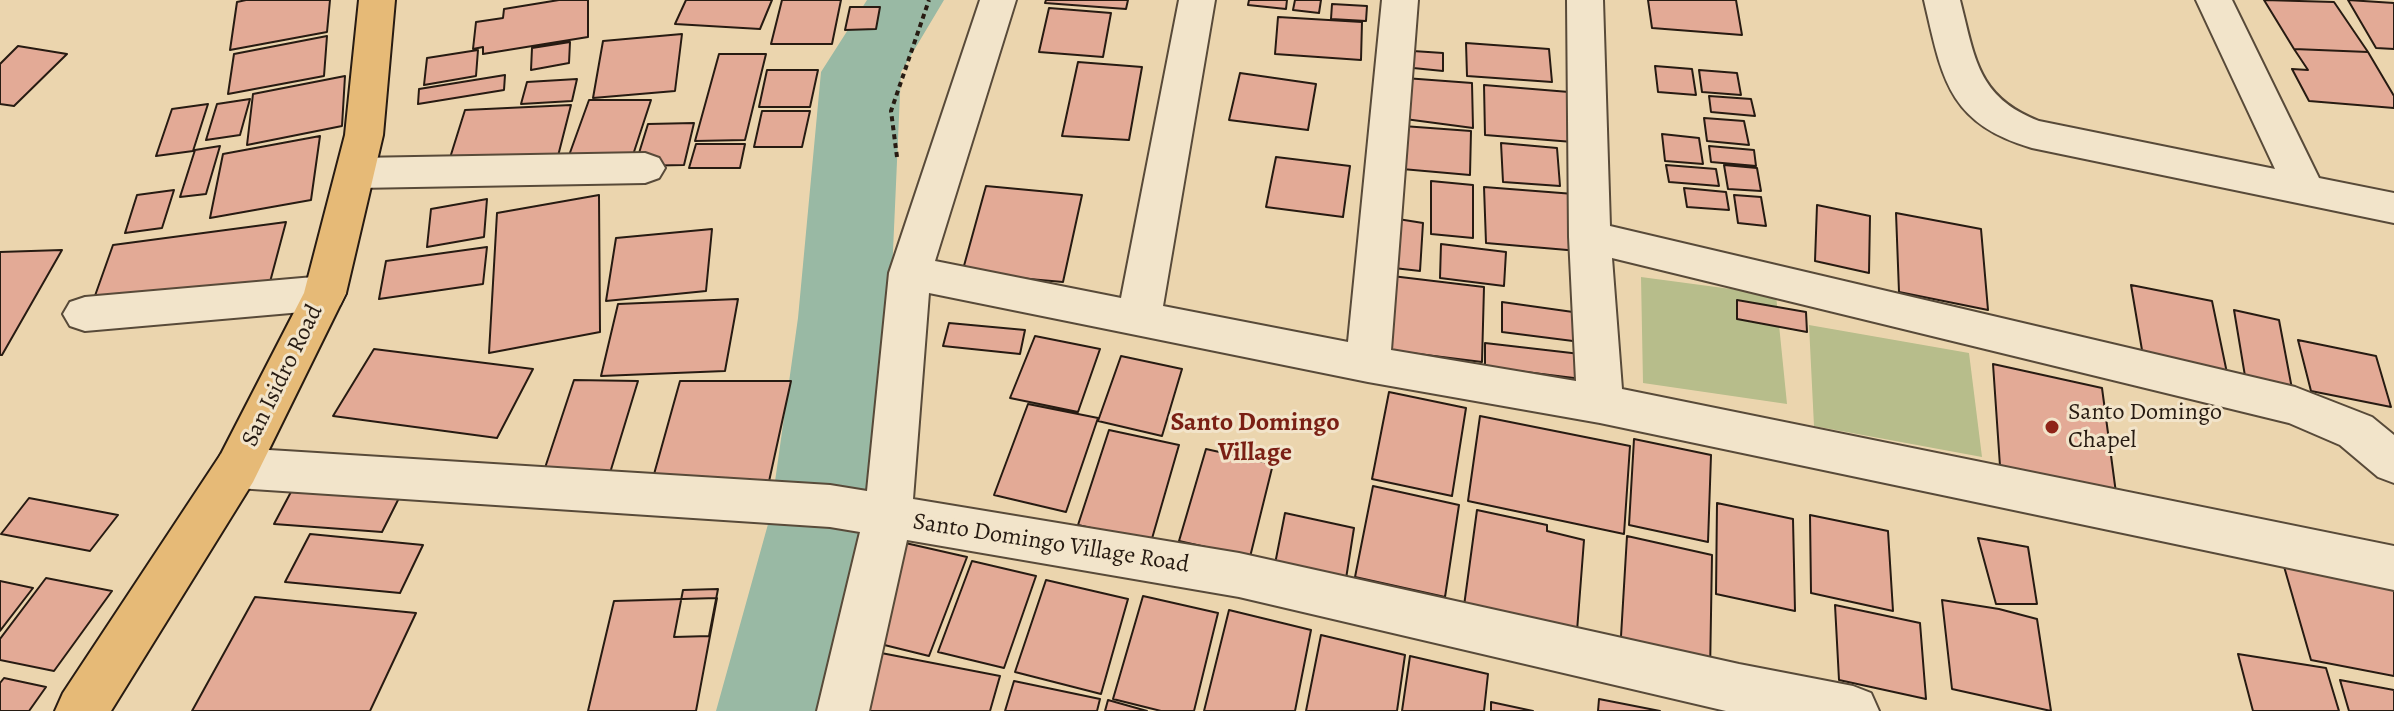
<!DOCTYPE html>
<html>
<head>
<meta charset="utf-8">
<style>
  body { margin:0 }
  canvas { display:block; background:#ebd5ae }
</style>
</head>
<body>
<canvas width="2394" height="711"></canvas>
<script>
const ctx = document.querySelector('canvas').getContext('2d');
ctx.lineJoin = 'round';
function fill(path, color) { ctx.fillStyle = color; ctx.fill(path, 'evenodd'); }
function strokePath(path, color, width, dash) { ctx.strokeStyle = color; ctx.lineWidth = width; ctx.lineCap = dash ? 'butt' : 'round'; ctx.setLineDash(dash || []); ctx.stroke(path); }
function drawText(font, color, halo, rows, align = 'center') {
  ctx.font = font + ' Alegreya,serif'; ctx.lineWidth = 6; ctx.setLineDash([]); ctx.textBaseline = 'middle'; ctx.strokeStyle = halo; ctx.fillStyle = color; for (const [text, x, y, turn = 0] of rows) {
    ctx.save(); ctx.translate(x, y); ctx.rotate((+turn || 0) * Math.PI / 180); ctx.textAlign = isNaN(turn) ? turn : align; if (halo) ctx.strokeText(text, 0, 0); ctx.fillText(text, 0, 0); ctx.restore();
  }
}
fill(new Path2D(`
  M1641,277L1776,295L1787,404L1643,383Z
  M1809,325L1969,353L1982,457L1814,426Z`), '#b7bd8b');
fill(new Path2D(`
  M867,0H944L901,72L890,318L872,517L828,711H716L770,517L798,318L821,72Z`), '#99b9a4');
const building = new Path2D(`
  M246,0H330L327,32L230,50L237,2Z
  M559,0H588V37L483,54V47L473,49L476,22L503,18L504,9Z
  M686,0H772L760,29L675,24Z
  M782,0H841L832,44H771Z
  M1046,0H1128L1126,9L1045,3Z
  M1249,0H1287L1286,9L1248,5Z
  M1295,0H1321L1319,13L1293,10Z
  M1648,0H1736L1742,35L1652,28Z
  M2264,0L2334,2L2368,52L2294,49Z
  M2348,0L2394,3V49L2376,48Z
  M1332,4L1367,6L1366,21L1331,19Z
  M850,7H880L876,29L845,30Z
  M1049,8L1111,13L1103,57L1039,52Z
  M1278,17L1362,22L1361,60L1275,54Z
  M682,34L675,91L593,98L603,41Z
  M327,36L324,76L228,94L234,54Z
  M570,42L569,63L531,70L532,48Z
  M1466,43L1549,49L1552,82L1467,76Z
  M18,46L67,54L14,106L0,104V64Z
  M2294,49L2368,52L2394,96V108L2309,101L2292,69L2308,70Z
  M478,50L476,76L424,85L427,58Z
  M1413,51L1443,53V71L1413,68Z
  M719,54H766L745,140L695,141Z
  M1078,62L1142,67L1129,140L1062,136Z
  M1655,66L1692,69L1696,95L1658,92Z
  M767,70H818L810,107H759Z
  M1699,70L1737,73L1741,95L1702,92Z
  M1240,73L1316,84L1308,130L1229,120Z
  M505,75L504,90L418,104L419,89Z
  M345,76L342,126L247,145L253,94Z
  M1405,78L1472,83L1473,128L1405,119Z
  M577,79L572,101L521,104L527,82Z
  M1484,85L1569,92L1573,142L1485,135Z
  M1709,96L1751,99L1755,116L1711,112Z
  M250,99L240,135L206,140L217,104Z
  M589,100H651L631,161H567Z
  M208,104L193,151L156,156L172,109Z
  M571,105L558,156L449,161L465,110Z
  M762,111H810L802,147H754Z
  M1704,118L1744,121L1749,145L1707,141Z
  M694,123L684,165L635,166L648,124Z
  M1403,126L1471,131L1470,175L1402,169Z
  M1662,134L1699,138L1703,164L1665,161Z
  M320,136L311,200L210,218L223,154Z
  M1501,143L1557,148L1560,186L1503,182Z
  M696,144H745L740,168H689Z
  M220,146L206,194L180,197L195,150Z
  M1709,146L1754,150L1756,166L1711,162Z
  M1276,157L1350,166L1343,217L1266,207Z
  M1666,165L1716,169L1719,186L1669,182Z
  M1724,165L1757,168L1761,191L1728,189Z
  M1431,181L1473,185V238L1431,234Z
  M986,186L1082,195L1063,282L962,273Z
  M1484,187L1574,194L1579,251L1486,243Z
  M1684,188L1726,192L1729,210L1687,207Z
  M174,190L162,228L125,233L137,195Z
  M599,195L600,332L489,353L497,213Z
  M1734,195L1761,197L1766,226L1738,223Z
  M487,199L484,237L427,247L431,209Z
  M1817,205L1870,216L1869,273L1815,261Z
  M1896,213L1981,229L1988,310L1899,292Z
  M1398,219L1423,223L1420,271L1394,268Z
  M286,222L270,282L91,307L113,245Z
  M712,229L706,291L606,301L616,238Z
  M1441,244L1506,252L1504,286L1440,278Z
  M487,247L483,284L379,299L386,261Z
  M62,250L2,355H0V252Z
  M1392,276L1484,287L1482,362L1386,350Z
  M2131,285L2212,301L2227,373L2143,356Z
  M738,299L725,371L601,376L618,304Z
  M1737,300L1806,312L1807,332L1737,319Z
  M1502,302L1573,312V341L1502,332Z
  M2234,310L2279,320L2293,394L2246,382Z
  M949,323L1025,330L1020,354L943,346Z
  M1035,336L1100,349L1078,412L1010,398Z
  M2298,340L2376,356L2391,407L2311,391Z
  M1485,343L1589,355L1590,380L1485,367Z
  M374,349L533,369L497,438L333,416Z
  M1121,356L1182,369L1162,436L1098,421Z
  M1993,364L2102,388L2116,493L2000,466Z
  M574,380L638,381L606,486H539Z
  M680,381H791L768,486L651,485Z
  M1389,392L1466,408L1452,496L1372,479Z
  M1028,404L1098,418L1066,512L994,495Z
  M1480,416L1630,446L1624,534L1468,501Z
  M1109,430L1179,445L1151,542L1078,525Z
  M1634,439L1711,455L1708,542L1629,525Z
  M1206,449L1273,464L1250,557L1179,541Z
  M1373,486L1459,505L1445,597L1355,577Z
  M292,490L399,498L382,532L274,524Z
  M29,498L118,515L90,551L1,534Z
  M1717,503L1793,519L1795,611L1716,594Z
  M1477,510L1547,525V531L1584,540L1577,631L1464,606Z
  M1285,513L1354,528L1345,585L1274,569Z
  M1810,515L1888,531L1893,611L1811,593Z
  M310,534L423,545L400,593L285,582Z
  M1627,536L1712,555L1710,674L1620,653Z
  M1978,538L2028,547L2037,604H1996Z
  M901,542L967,557L929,656L860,639Z
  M972,561L1036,576L1004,668L938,652Z
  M2283,563L2394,583V676L2311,660Z
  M46,578L112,591L54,671L0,660V639Z
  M1046,580L1128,599L1101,694L1015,672Z
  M0,581L33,588L0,631Z
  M718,589L709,636L674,637L683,590Z
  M1143,596L1218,613L1194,711H1161L1113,699Z
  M255,597L416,613L370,711H192Z
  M717,598L696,711H588L614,601Z
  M1942,600L1999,609L2037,619L2051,711L1952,689Z
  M1835,605L1920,623L1926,699L1839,680Z
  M1229,610L1311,630L1295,711H1204Z
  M1321,635L1405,655L1397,711H1306Z
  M876,652L1000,676L990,711H855Z
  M2238,654L2326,668L2339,711H2253Z
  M1410,656L1488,674L1484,711H1402Z
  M4,678L46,687L29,711H0V683Z
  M2340,680L2394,690V711H2349Z
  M1014,681L1100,699L1097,711H1005Z
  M1599,699L1660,711H1598Z
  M1108,700L1147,711H1105Z
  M1491,702L1533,711H1491Z`);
fill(building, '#e3aa96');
strokePath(building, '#271b12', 2);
const minor = new Path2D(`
  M980,0H1016L935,261L1121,298L1179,0H1215L1163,306L1348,342L1382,0H1418L1391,350L1576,381L1569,237L1567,0H1603L1610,226L2295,387L2372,417L2394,435V483L2378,477L2340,445L2289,423L1612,258L1622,389L2394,546V590L1600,423L1368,382L929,293L913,499L1239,553L1739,664L1853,686L1871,693L1879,711H1726L1239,597L907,540L869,711H817L860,532L830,527L237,488L221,482L214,468L221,454L237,448L830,485L867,491L889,273Z
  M1924,0H1960C1975,58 1977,97 2039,121L2275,169L2196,0H2232L2319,178L2394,193V223L2032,148C1947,123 1942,77 1924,0Z
  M645,153L659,158L665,168L659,178L645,183L357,188L343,183L337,173L343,163L357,158Z
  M325,276L340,281L346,293L340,305L325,310L85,331L70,326L63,314L70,302L85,297Z`);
const major = new Path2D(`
  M359,0H395L383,135L346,293L253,482L111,711H55L63,693L221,454L304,293L345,135Z`);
strokePath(minor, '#584a39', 4);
strokePath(major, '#271b12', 4);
strokePath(new Path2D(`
  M897,157L891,111L929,0`), '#271b12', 4, [5, 4]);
fill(minor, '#f2e4ca');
fill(major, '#e6ba77');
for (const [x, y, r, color] of [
  [2052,427,8,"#8f2418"]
]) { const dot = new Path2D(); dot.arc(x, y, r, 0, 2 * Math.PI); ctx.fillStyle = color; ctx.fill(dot); strokePath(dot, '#f2e4ca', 3); }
drawText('24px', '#271b12', '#f2e4ca', [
  ["San Isidro Road",283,376,-64],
  ["Santo Domingo Village Road",1051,544,9]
]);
drawText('24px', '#271b12', '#f2e4ca', [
  ["Santo Domingo",2068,413],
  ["Chapel",2068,441]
], 'left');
drawText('bold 26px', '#7a1f14', '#f2e4ca', [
  ["Santo Domingo",1255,424],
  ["Village",1255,454]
]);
</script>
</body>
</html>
